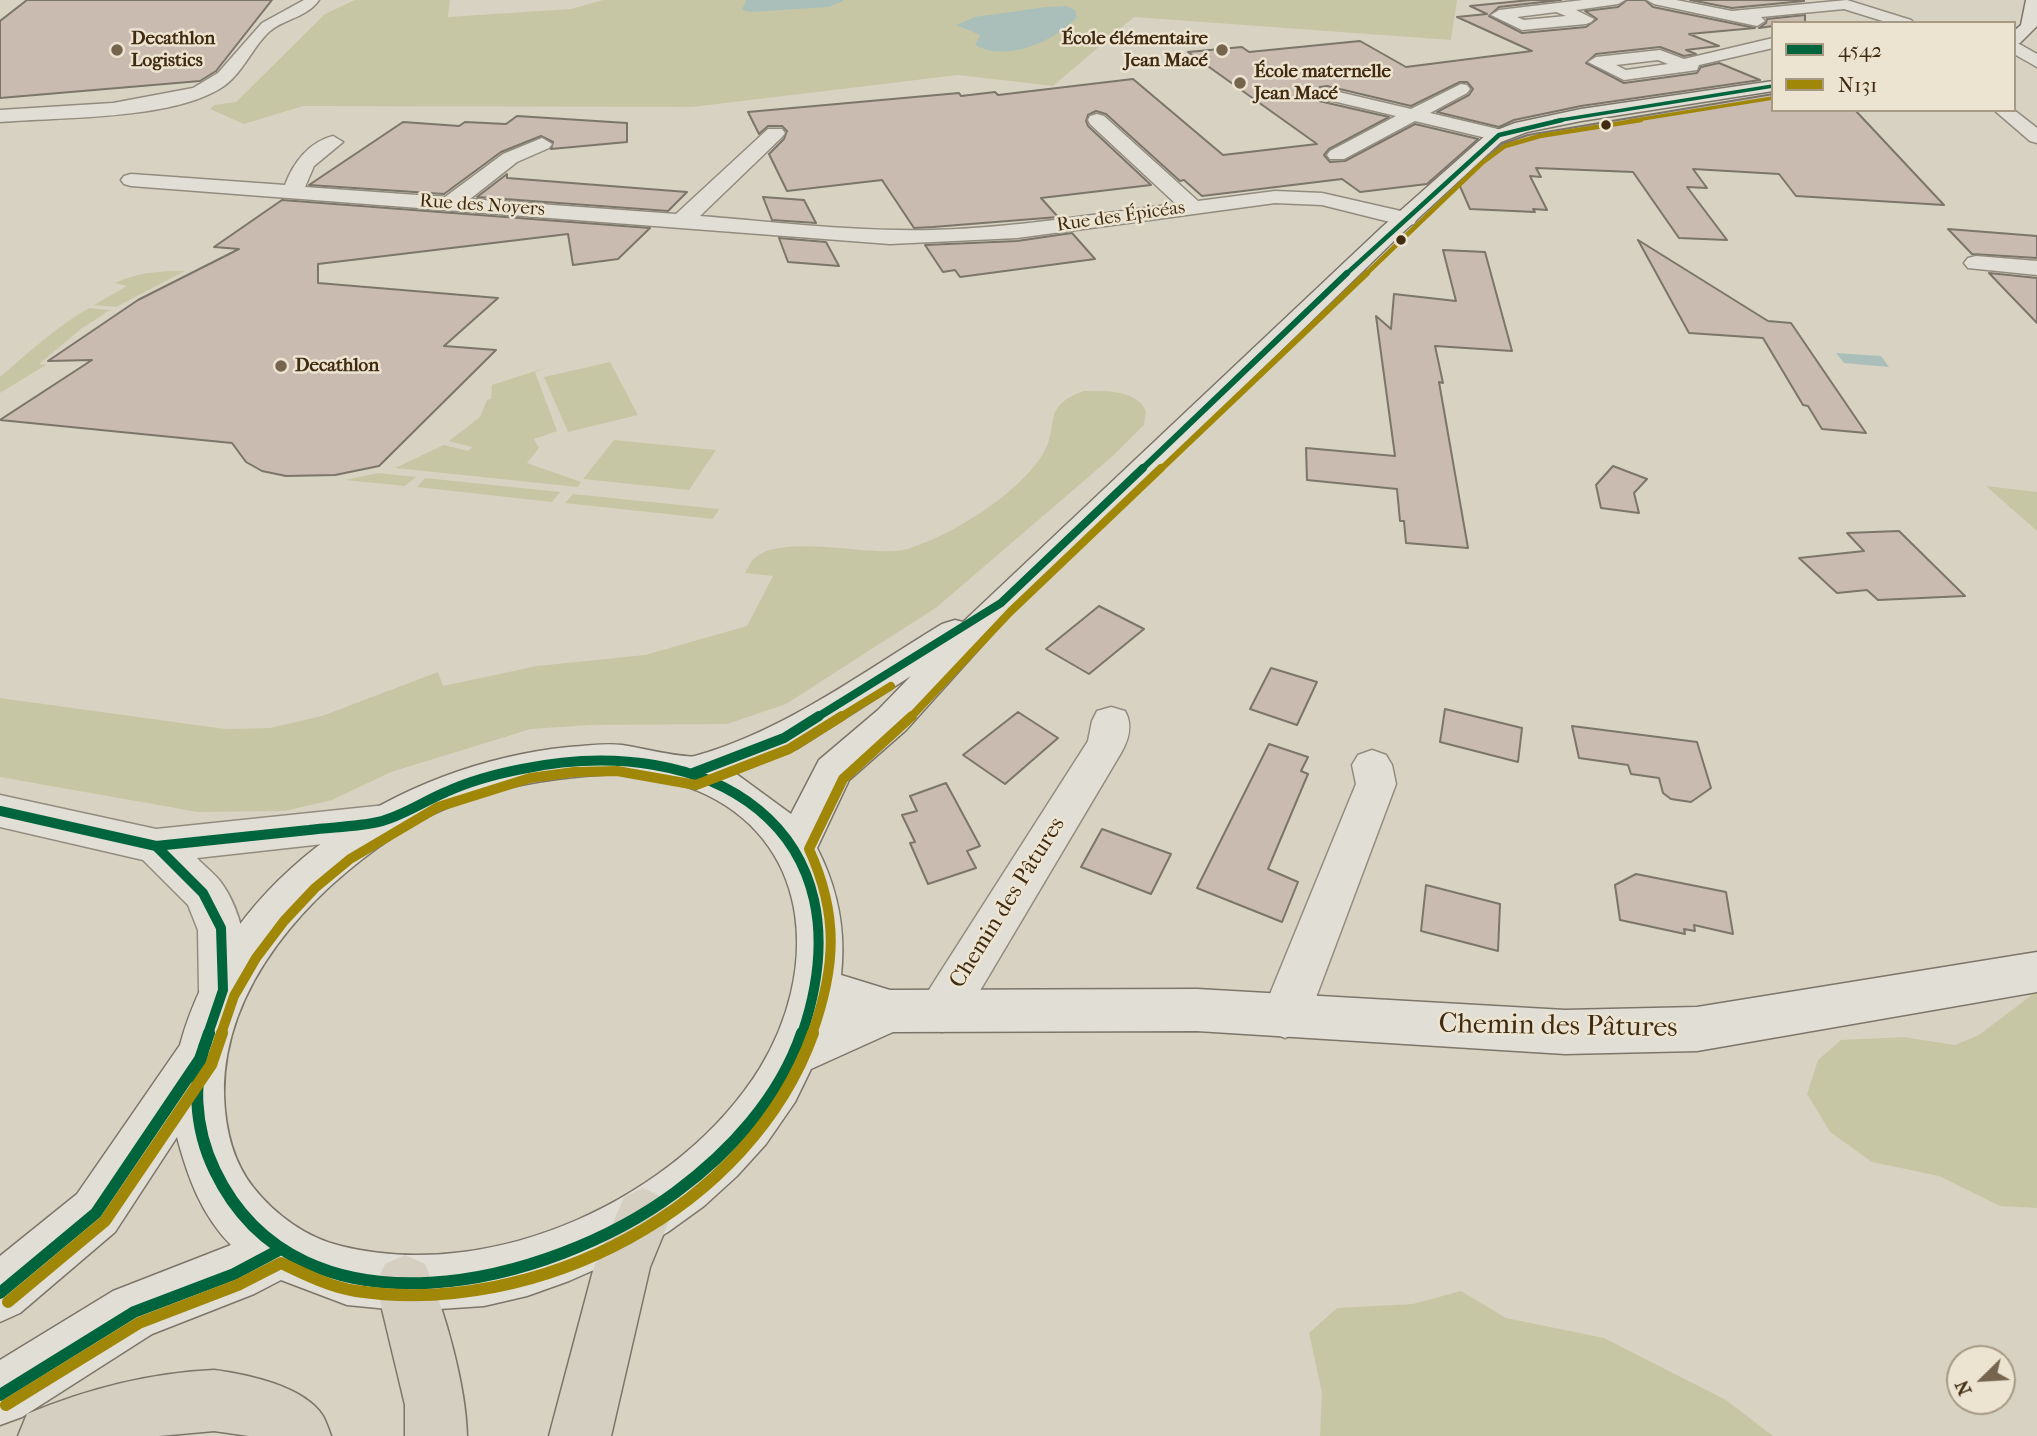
<!DOCTYPE html>
<html>
<head>
<meta charset="utf-8">
<style>
  body { margin:0 }
  #map { position:relative; width:2037px; height:1436px; overflow:hidden; background:#d8d2c2; font-family:"IM FELL French Canon",serif }
  canvas { display:block }
  .legend { position:absolute; left:1771px; top:21px; width:245px; height:91px; box-sizing:border-box; background:#ece4d1; border:2px solid #a79a84; margin:0; padding:9px 12px; list-style:none; font-size:21px; color:#402b10 }
  .legend li { display:flex; align-items:center; gap:14px; height:35px }
  .legend b { width:35px; border:2px solid #a79a84 }
  .north { position:absolute; left:1946px; top:1345px; width:70px; height:70px; box-sizing:border-box; background:#ece4d1; border:2px solid #a79a84; border-radius:50%; rotate:246deg; font-size:19px; font-weight:700; line-height:28px; text-align:center; color:#402b10 }
  .north::after { content:''; display:block; margin:auto; width:24px; height:32px; background:#75654e; clip-path:polygon(50% 0,100% 100%,50% 72%,0 100%) }
</style>
</head>
<body>
<div id="map">
<canvas width="2037" height="1436"></canvas>
<ul class="legend">
<li><b style="height:9px;background:#00643c"></b>4542</li>
<li><b style="height:9px;background:#a08708"></b>N131</li>
</ul>
<div class="north">N</div>
</div>
<script>
const ctx = document.querySelector('canvas').getContext('2d');
ctx.lineJoin = 'round';
function fill(path, color) { ctx.fillStyle = color; ctx.fill(path, 'evenodd'); }
function strokePath(path, color, width, dash) { ctx.strokeStyle = color; ctx.lineWidth = width; ctx.lineCap = dash ? 'butt' : 'round'; ctx.setLineDash(dash || []); ctx.stroke(path); }
function drawText(font, color, halo, rows, align = 'center') {
  ctx.font = font + ' "IM FELL French Canon",serif'; ctx.lineWidth = 5; ctx.setLineDash([]); ctx.textBaseline = 'middle'; ctx.strokeStyle = halo; ctx.fillStyle = color; for (const [text, x, y, turn = 0] of rows) {
    ctx.save(); ctx.translate(x, y); ctx.rotate((+turn || 0) * Math.PI / 180); ctx.textAlign = isNaN(turn) ? turn : align; if (halo) ctx.strokeText(text, 0, 0); ctx.fillText(text, 0, 0); ctx.restore();
  }
}
fill(new Path2D(`
  M355,0H450L448,17L571,9L603,0H1457L1451,40L1134,17L1053,86L958,75L692,107L303,106L244,124L210,109L214,105L236,102L325,14Z
  M185,271L116,307L94,305L127,286L115,283C139,272 160,271 185,271Z
  M89,308L110,310L81,329L39,364L46,365L0,393V377C29,352 56,327 89,308Z
  M610,362L638,415L568,432L544,377Z
  M551,366L535,372L557,431L534,439L539,448L527,463L581,482L578,487L395,468L444,445L468,451L472,447L449,441L480,417L487,400L491,399L492,385Z
  M1084,391C1105,391 1136,389 1146,411L1144,425L1114,455L937,607L786,704L727,724L590,725L531,729L391,772L332,800L285,811L198,812L0,777V698L225,729L270,728L322,716L438,672L443,686L537,666L645,655L747,626L773,576L745,573C748,568 750,562 754,559C777,534 862,554 895,551C904,551 913,547 921,544C961,529 1017,493 1041,457C1062,427 1038,407 1084,391Z
  M614,440L715,450H716L689,490L583,479Z
  M378,473L416,477L405,486L345,480Z
  M425,478L560,492L552,502L417,487Z
  M1986,486L2037,492V531Z
  M573,494L719,509L713,519L565,503Z
  M2037,991V1208L2000,1206L1939,1176L1872,1162L1830,1132L1807,1094L1818,1060L1841,1040L1903,1037L1955,1045L1979,1035Z
  M1461,1291L1506,1318L1604,1338L1726,1400L1773,1436H1320L1322,1393L1309,1333L1337,1308L1413,1304Z`), '#c7c6a4');
fill(new Path2D(`
  M746,0H843V1L828,7L751,12L742,10Z
  M1046,7L1066,6L1075,10L1077,17C1055,41 1007,63 975,45L980,35L956,25L975,17Z
  M1836,353L1881,356L1889,367L1844,363Z`), '#aabfba');
const building = new Path2D(`
  M27,0H272L216,71L200,81L0,98V21Z
  M1530,0H1561L1499,7L1489,16L1522,33L1586,27L1597,19L1585,11L1618,7L1627,0H1645L1653,7L1755,28L1689,34L1719,46L1686,50L1696,54L1684,56L1660,47L1596,54L1586,63L1624,83L1697,73L1701,67L1719,63L1760,80L1581,106L1514,120L1499,127L1437,112L1469,95L1473,89L1467,82H1460L1411,106L1327,86L1320,87L1314,94L1319,101L1389,117L1329,149L1324,155L1330,162L1345,161L1415,124L1478,139L1427,184L1360,192L1342,179L1202,196L1184,180L1180,181L1106,114L1096,111L1088,115L1086,121L1088,126L1151,185L1041,198L1058,217L933,227L914,228L882,180L787,191L769,154L784,139L787,131L782,126H768L759,134L748,112L959,93L961,96L995,92L998,95L1133,79L1223,155L1317,144L1188,52L1242,47L1249,52L1360,41L1406,67L1532,51L1457,17L1487,14L1470,6Z
  M1690,0H1804V1L1732,8Z
  M1805,15V23H1773V26L1759,28L1766,23L1767,19Z
  M1773,94V110H1855L1944,205L1796,196L1779,174L1693,169L1707,188L1687,187L1727,240L1679,238L1633,172L1536,168L1541,177L1530,176L1547,210L1533,209L1535,212L1470,209L1459,184L1502,144L1528,135Z
  M517,116L627,123V142L551,149L553,142L541,136L501,152L444,194L309,185L403,122L459,126L465,122L506,124Z
  M507,174V178L687,192L668,211L477,197Z
  M763,197L804,200L816,223L772,220Z
  M282,200L650,228L618,259L573,265L568,234L318,264V283L498,298L444,346L496,350L379,466L335,475L286,476L262,471L246,462L232,443L0,420L92,360L48,361L138,300L239,249L214,247Z
  M1948,229L2037,236V258L1972,254Z
  M1072,233L1095,259L960,277L955,270L943,272L925,245L1017,241Z
  M779,238L826,242L839,266L788,262Z
  M1638,240L1768,321L1791,323L1866,433L1822,429L1808,406L1803,405L1763,338L1689,333Z
  M1443,250L1485,252L1512,351L1435,346L1443,383L1439,382L1468,548L1406,543L1404,521H1400L1397,489L1307,480L1306,448L1395,456L1376,316L1391,329L1394,294L1456,301Z
  M1989,273L2037,278V323L2010,295Z
  M1613,466L1647,479L1634,493L1639,513L1601,508L1596,485Z
  M1899,531L1965,596L1878,600L1867,590L1837,593L1799,558L1864,551L1847,533Z
  M1099,606L1144,629L1089,674L1046,649Z
  M1271,668L1317,682L1297,725L1250,709Z
  M1445,709L1522,728L1518,762L1440,742Z
  M1018,712L1058,738L1005,784L963,755Z
  M1572,726L1697,742L1711,788L1691,802L1671,799L1663,793L1659,778L1631,774L1628,765L1579,758Z
  M1269,744L1308,757L1301,771L1308,774L1268,869L1298,882L1282,922L1197,888Z
  M946,783L980,846L967,851L976,868L928,884L910,843L915,842L902,815L917,811L910,796Z
  M1102,829L1171,854L1151,894L1081,867Z
  M1636,874L1726,892L1733,934L1694,925L1695,931L1684,929L1685,934L1620,920L1615,885Z
  M1426,885L1500,904L1498,951L1421,931Z`);
fill(building, '#cabbb0');
strokePath(building, '#7c7569', 2);
const street = new Path2D(`
  M304,0H319C306,18 286,18 270,31C252,47 243,74 221,88C170,120 61,117 0,122V110L113,103L193,88L218,73L262,23Z
  M1583,0H1625L1618,4L1576,10L1594,19L1591,22L1586,24L1522,30L1491,15L1499,10ZM1556,12L1566,16L1524,20L1517,17Z
  M1647,0H1676L1732,11L1847,0L1911,20L1914,23H1889L1844,9L1761,17L1765,21L1757,26L1654,4Z
  M1773,38V48L1699,65L1697,70L1624,80L1588,62L1596,57L1660,50L1684,59ZM1658,60L1668,64L1626,70L1616,65Z
  M2014,41L2037,54V67L2014,54Z
  M1461,84L1467,85L1470,89L1467,93L1430,113L1506,131L1509,135L1506,139L1499,141L1415,121L1344,159H1330L1327,155L1330,151L1396,116L1320,98L1317,94L1320,90L1326,89L1411,109Z
  M1994,110H2014L2037,128V143L2030,141Z
  M1097,114L1104,116L1198,201L1275,191L1322,193L1414,214L1417,219L1414,224L1406,226L1322,205L1275,203L1017,238L890,244L131,186L124,184L121,180L124,176L131,174L285,185C293,163 309,142 333,136L343,142L314,166L305,187L445,197L503,154L542,138L552,144L549,148L517,162L470,199L676,214L768,129H782L785,133L782,137L700,216C777,222 856,232 933,230C1014,228 1095,214 1176,204L1090,124L1088,120L1090,116Z
  M1976,256L2037,261V275L1968,268L1964,263L1968,258Z
  M1111,707L1125,711C1133,725 1129,739 1121,753L959,1026L942,1032L925,1026L918,1011L925,996L1088,741L1092,721L1097,711Z
  M1372,750L1386,755L1392,765L1396,784L1309,1016L1302,1031L1285,1038L1268,1031L1261,1016L1356,784L1352,765L1358,755Z
  M0,795L156,829L386,805L401,810L407,821L401,832L386,837L197,858C204,866 214,873 220,881C243,911 256,972 240,1006L223,1012L206,1006L199,991L198,930L188,905L143,860L0,827Z`);
const secondary = new Path2D(`
  M2026,0H2037V26L2020,43L2014,45V31L2021,25Z
  M1773,81V91L1581,121L1527,132L1501,142L1398,237L1013,611L906,730L849,780L817,848C838,889 846,930 841,975L890,990L1197,989L1565,1010L1697,1007L2037,952V992L1697,1051L1565,1054L1197,1031L893,1032L811,1069L795,1102L766,1144L737,1176L704,1206L668,1232L630,1254L569,1281L527,1296L484,1306L409,1311L347,1305L281,1280L254,1294L152,1334L22,1417L0,1425V1360L113,1291L231,1245C201,1214 188,1178 177,1137L115,1232L20,1313L0,1322V1256L77,1194L180,1045C227,874 399,764 569,747C587,746 605,743 622,745C637,747 686,759 695,756C785,731 864,671 942,624L955,620L963,622L1382,227L1487,134L1515,123L1581,109ZM911,676L878,710L819,760L791,814L735,773L798,748ZM618,774C648,778 679,781 707,795C815,848 817,975 760,1068C679,1198 493,1284 341,1246C307,1238 275,1215 253,1187C232,1160 225,1128 224,1094C223,984 310,892 396,835C463,791 540,777 618,774Z`);
const highway = new Path2D(`
  M643,1188L662,1197L671,1216L650,1267L611,1436H549L594,1267L624,1197Z
  M405,1255L425,1264C445,1311 466,1386 467,1436H405V1405L376,1284L385,1264Z
  M214,1370C246,1374 304,1386 323,1416C326,1422 329,1430 331,1436H249L214,1431L159,1436H18L27,1414C87,1389 149,1373 214,1370Z`);
strokePath(street, '#928c7f', 3);
strokePath(secondary, '#7c7569', 3);
strokePath(highway, '#7c7569', 3);
fill(street, '#e1ded6');
fill(secondary, '#e1ded6');
fill(highway, '#d5cfc2');
strokePath(new Path2D(`
  M1555,121L1773,86`), '#00643c', 3.5);
strokePath(new Path2D(`
  M1345,275L1499,135L1562,120`), '#00643c', 4.5);
strokePath(new Path2D(`
  M1141,470L1347,273`), '#00643c', 6);
strokePath(new Path2D(`
  M816,718L1001,603L1143,468`), '#00643c', 8);
strokePath(new Path2D(`
  M693,773L784,738L819,716
  M0,811L156,846
  M208,1034L223,990L221,928L203,893L156,846C207,841 258,835 309,830C331,827 356,827 378,822C401,817 424,801 446,792C470,781 496,774 522,769C709,730 872,828 802,1034`), '#00643c', 10);
strokePath(new Path2D(`
  M209,1033C191,1077 194,1128 215,1171C300,1348 551,1285 676,1192C730,1152 780,1098 802,1033
  M0,1293L96,1213L200,1059L206,1042
  M0,1395L134,1312L234,1274L281,1249`), '#00643c', 12);
strokePath(new Path2D(`
  M1630,121L1773,98`), '#a08708', 3.5);
strokePath(new Path2D(`
  M1365,275L1482,163L1505,146L1540,136L1641,120`), '#a08708', 4.5);
strokePath(new Path2D(`
  M1160,470L1367,273`), '#a08708', 6);
strokePath(new Path2D(`
  M839,718L891,686
  M910,718L1010,612L1161,468`), '#a08708', 8);
strokePath(new Path2D(`
  M221,1034L234,996L256,958L284,921L315,888L350,859L438,807L530,778L574,772L617,771L696,785L789,749L842,716
  M812,1034C836,967 839,915 809,849L843,779L912,716`), '#a08708', 10);
strokePath(new Path2D(`
  M8,1302L105,1221L211,1065L222,1033
  M6,1405L139,1323L238,1285L281,1263C304,1274 330,1287 356,1291C537,1318 750,1209 813,1033`), '#a08708', 12);
for (const [x, y, r, color] of [
  [117,50,7,"#75654e"],
  [1222,50,7,"#75654e"],
  [1240,83,7,"#75654e"],
  [1606,125,6,"#402b10"],
  [1401,240,6,"#402b10"],
  [281,366,7,"#75654e"]
]) { const dot = new Path2D(); dot.arc(x, y, r, 0, 2 * Math.PI); ctx.fillStyle = color; ctx.fill(dot); strokePath(dot, '#ece4d1', 2.5); }
drawText('bold 19px', '#402b10', '#ece4d1', [
  ["Decathlon",131,39],
  ["Logistics",131,61],
  ["École élémentaire",1208,39,"right"],
  ["Jean Macé",1208,61,"right"],
  ["École maternelle",1254,72],
  ["Jean Macé",1254,94],
  ["Decathlon",295,366]
], 'left');
drawText('19px', '#402b10', '#ece4d1', [
  ["Rue des Noyers",482,206,4],
  ["Rue des Épicéas",1121,217,-8]
]);
drawText('23px', '#402b10', '#ece4d1', [
  ["Chemin des Pâtures",1008,903,-58]
]);
drawText('28px', '#402b10', '#ece4d1', [
  ["Chemin des Pâtures",1558,1027,1]
]);
</script>
</body>
</html>
